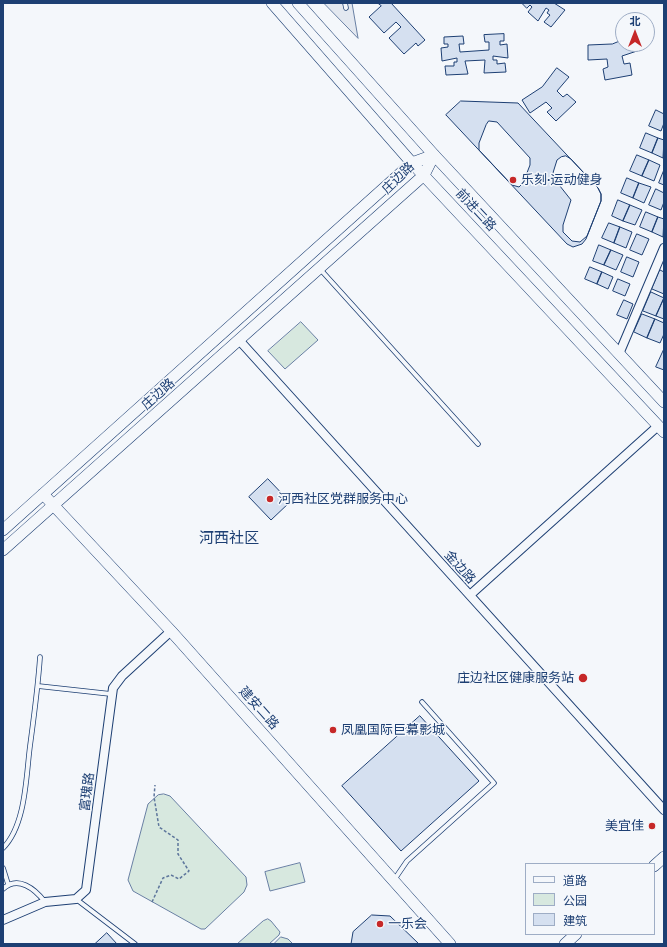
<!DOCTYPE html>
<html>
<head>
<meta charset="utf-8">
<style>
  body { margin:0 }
  #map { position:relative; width:667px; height:947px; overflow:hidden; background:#f4f7fb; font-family:Lato,"Noto Sans SC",sans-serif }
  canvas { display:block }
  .frame { position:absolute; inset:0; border:4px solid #1d3f73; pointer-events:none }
  .legend { position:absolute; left:525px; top:863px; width:130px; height:72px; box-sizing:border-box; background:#f4f7fb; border:1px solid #9eadc5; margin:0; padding:5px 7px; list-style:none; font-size:12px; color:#1d3f73 }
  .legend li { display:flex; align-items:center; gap:8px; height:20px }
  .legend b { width:20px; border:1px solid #9eadc5 }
  .north { position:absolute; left:615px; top:12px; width:40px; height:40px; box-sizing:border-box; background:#f4f7fb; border:1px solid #9eadc5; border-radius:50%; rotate:0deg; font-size:11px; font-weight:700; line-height:16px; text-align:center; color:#1d3f73 }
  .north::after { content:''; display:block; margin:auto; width:14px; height:18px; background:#c62828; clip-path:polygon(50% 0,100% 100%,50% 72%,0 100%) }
</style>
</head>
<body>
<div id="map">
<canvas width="667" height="947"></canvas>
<div class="frame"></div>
<ul class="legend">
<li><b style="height:5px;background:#f4f7fb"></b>道路</li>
<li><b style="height:11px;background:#d7e8df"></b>公园</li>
<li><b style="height:11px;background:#d5e0f0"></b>建筑</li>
</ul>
<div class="north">北</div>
</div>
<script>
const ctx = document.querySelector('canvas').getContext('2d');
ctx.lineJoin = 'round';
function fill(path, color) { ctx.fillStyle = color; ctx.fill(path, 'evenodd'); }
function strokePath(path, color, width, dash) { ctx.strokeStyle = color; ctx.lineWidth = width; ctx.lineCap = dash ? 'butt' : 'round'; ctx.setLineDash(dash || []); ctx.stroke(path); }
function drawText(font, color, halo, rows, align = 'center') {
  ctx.font = font + ' Lato,"Noto Sans SC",sans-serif'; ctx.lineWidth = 3; ctx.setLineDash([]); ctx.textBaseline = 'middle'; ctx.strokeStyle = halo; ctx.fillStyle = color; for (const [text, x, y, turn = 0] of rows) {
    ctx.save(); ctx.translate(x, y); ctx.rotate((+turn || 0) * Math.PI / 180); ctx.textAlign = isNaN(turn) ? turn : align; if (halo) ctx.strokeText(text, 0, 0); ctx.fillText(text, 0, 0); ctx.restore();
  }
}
const green = new Path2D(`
  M301,322L318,340L285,369L268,351Z
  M164,794L170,796L246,877L247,885L244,892L205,929H201L133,891L128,880L148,804L158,795Z
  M300,863L305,882L270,891L265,872Z
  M268,919L271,921L280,932L279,935L269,944H237L263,921Z
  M281,937L288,939L293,944H274Z`);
fill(green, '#d7e8df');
strokePath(green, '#687fa3', 1);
const parking = new Path2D(`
  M324,3H352L358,38Z`);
fill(parking, '#e3e8f0');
strokePath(parking, '#687fa3', 1);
const building = new Path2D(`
  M378,3H391L425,40L418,46L416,43L404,54L389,38L401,27L396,22L384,33L369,17L381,6Z
  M522,3H554L565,10L551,27L544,22L550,15L547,13L549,10L546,8L538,21L528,12L532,7L530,5L527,8Z
  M504,34V41H500V45L507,44L508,58L493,56V60H497V64L505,63L506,72L484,73L485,60L465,61L468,74L446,75L445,66H454V62H457V58L442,61L441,48L448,47V44H444V37L463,36L464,44H459L460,52L489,50V42H485L484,35Z
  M623,40V44H638L640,50L622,56L624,64L630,63L632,75L605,80L603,69L608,67L607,59L588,60V45L612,44Z
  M557,68L569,77L557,91L563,97L567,94L576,102L556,121L547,112L552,108L546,102L530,113L522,100L542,87Z
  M461,101L518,103L598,188L601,194V201L586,239L582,244L573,247L567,244L446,115Z
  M656,110L664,114V123L661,131L649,126Z
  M489,121L497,122L530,158V165L523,183L519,187L512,185L479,150V143L486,125Z
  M646,133L658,138L652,153L640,148Z
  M658,138L664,140L663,158L652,153Z
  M637,155L649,160L642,176L630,171Z
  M566,156L571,159L598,188L601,194V201L587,236L580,242L572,241L563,232V225L571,200L552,176L557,160L561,157Z
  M649,160L660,165L654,181L642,176Z
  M664,170V185L659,183Z
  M627,178L639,183L633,198L621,193Z
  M639,183L651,187L644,203L633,198Z
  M656,189L664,193V202L661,210L649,205Z
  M618,200L630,205L623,221L612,216Z
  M630,205L642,210L635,225L623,221Z
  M646,212L658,217L652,232L640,227Z
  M658,217L664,219L663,237L652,232Z
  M609,223L620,227L614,243L602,238Z
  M620,227L632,232L626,248L614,243Z
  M637,234L649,239L642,255L630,250Z
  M599,245L611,250L604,265L593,261Z
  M611,250L623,255L616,270L604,265Z
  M627,257L639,262L633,277L621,272Z
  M590,267L602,272L597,284L585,279Z
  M660,270L664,272V294L652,289Z
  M602,272L613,277L608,289L597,284Z
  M618,279L630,284L625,296L613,291Z
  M651,292L664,298L656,316L643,311Z
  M664,298V319L656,316Z
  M624,300L633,304L627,319L617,315Z
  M642,314L655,319L647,338L634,332Z
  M655,319L664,323V334L660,343L647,338Z
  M664,349V370L656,367Z
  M268,479L290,502L271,520L249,497Z
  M420,716L479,781L401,851L342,786Z
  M372,915L390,916L419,944H351L353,932Z
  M107,933L117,944H95Z`);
fill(building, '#d5e0f0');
strokePath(building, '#1d3f73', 1);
const service = new Path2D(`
  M345,3L346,8
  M320,269L478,444
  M38,686L111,694
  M3,848C26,825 26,776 30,746C34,716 38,687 40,657
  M3,868L8,884
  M394,880L407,861L494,783L422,702
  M3,889C18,875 35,889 45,902
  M76,899L135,944`);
const minor = new Path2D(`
  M239,340L664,810
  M619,354L664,248
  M470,595L658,426
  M3,920L45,902L76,899L86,890L113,688L122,676L171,631`);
const secondary = new Path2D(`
  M272,3L412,163L664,432
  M298,3L434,155L664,402
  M43,494L171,631L450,944
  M3,530L412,163L434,155
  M3,550L424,175L434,155
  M654,866L664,857
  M565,944L576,934`);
strokePath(service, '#1d3f73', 5.5);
strokePath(minor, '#1d3f73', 10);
strokePath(secondary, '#1d3f73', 12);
strokePath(new Path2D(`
  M152,902L163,878L171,875L179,879L189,871L178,854V840L159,827L154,797L155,785`), '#5e769c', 1.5, [3, 2]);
strokePath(service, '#f4f7fb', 4);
strokePath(minor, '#f4f7fb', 8);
strokePath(secondary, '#f4f7fb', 11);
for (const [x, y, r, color] of [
  [513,180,4,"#c62828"],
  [270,499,4,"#c62828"],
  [583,678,5,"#c62828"],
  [333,730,4,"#c62828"],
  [652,826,4,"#c62828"],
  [380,924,4,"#c62828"]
]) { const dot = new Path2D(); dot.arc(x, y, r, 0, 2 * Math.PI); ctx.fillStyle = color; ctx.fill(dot); strokePath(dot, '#f4f7fb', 1.5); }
drawText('13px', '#1d3f73', '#f4f7fb', [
  ["庄边路",398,178,-44],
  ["前进二路",476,210,47],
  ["庄边路",158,394,-42],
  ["金边路",460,567,48],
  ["建安二路",259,708,48],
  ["富瑰路",87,792,-83]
]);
drawText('13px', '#1d3f73', '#f4f7fb', [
  ["乐刻·运动健身",521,180],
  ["河西社区党群服务中心",278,499],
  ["庄边社区健康服务站",574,678,"right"],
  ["凤凰国际巨幕影城",341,730],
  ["美宜佳",644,826,"right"],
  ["一乐会",388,924]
], 'left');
drawText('15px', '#1d3f73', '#f4f7fb', [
  ["河西社区",229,538]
]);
</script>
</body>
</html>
